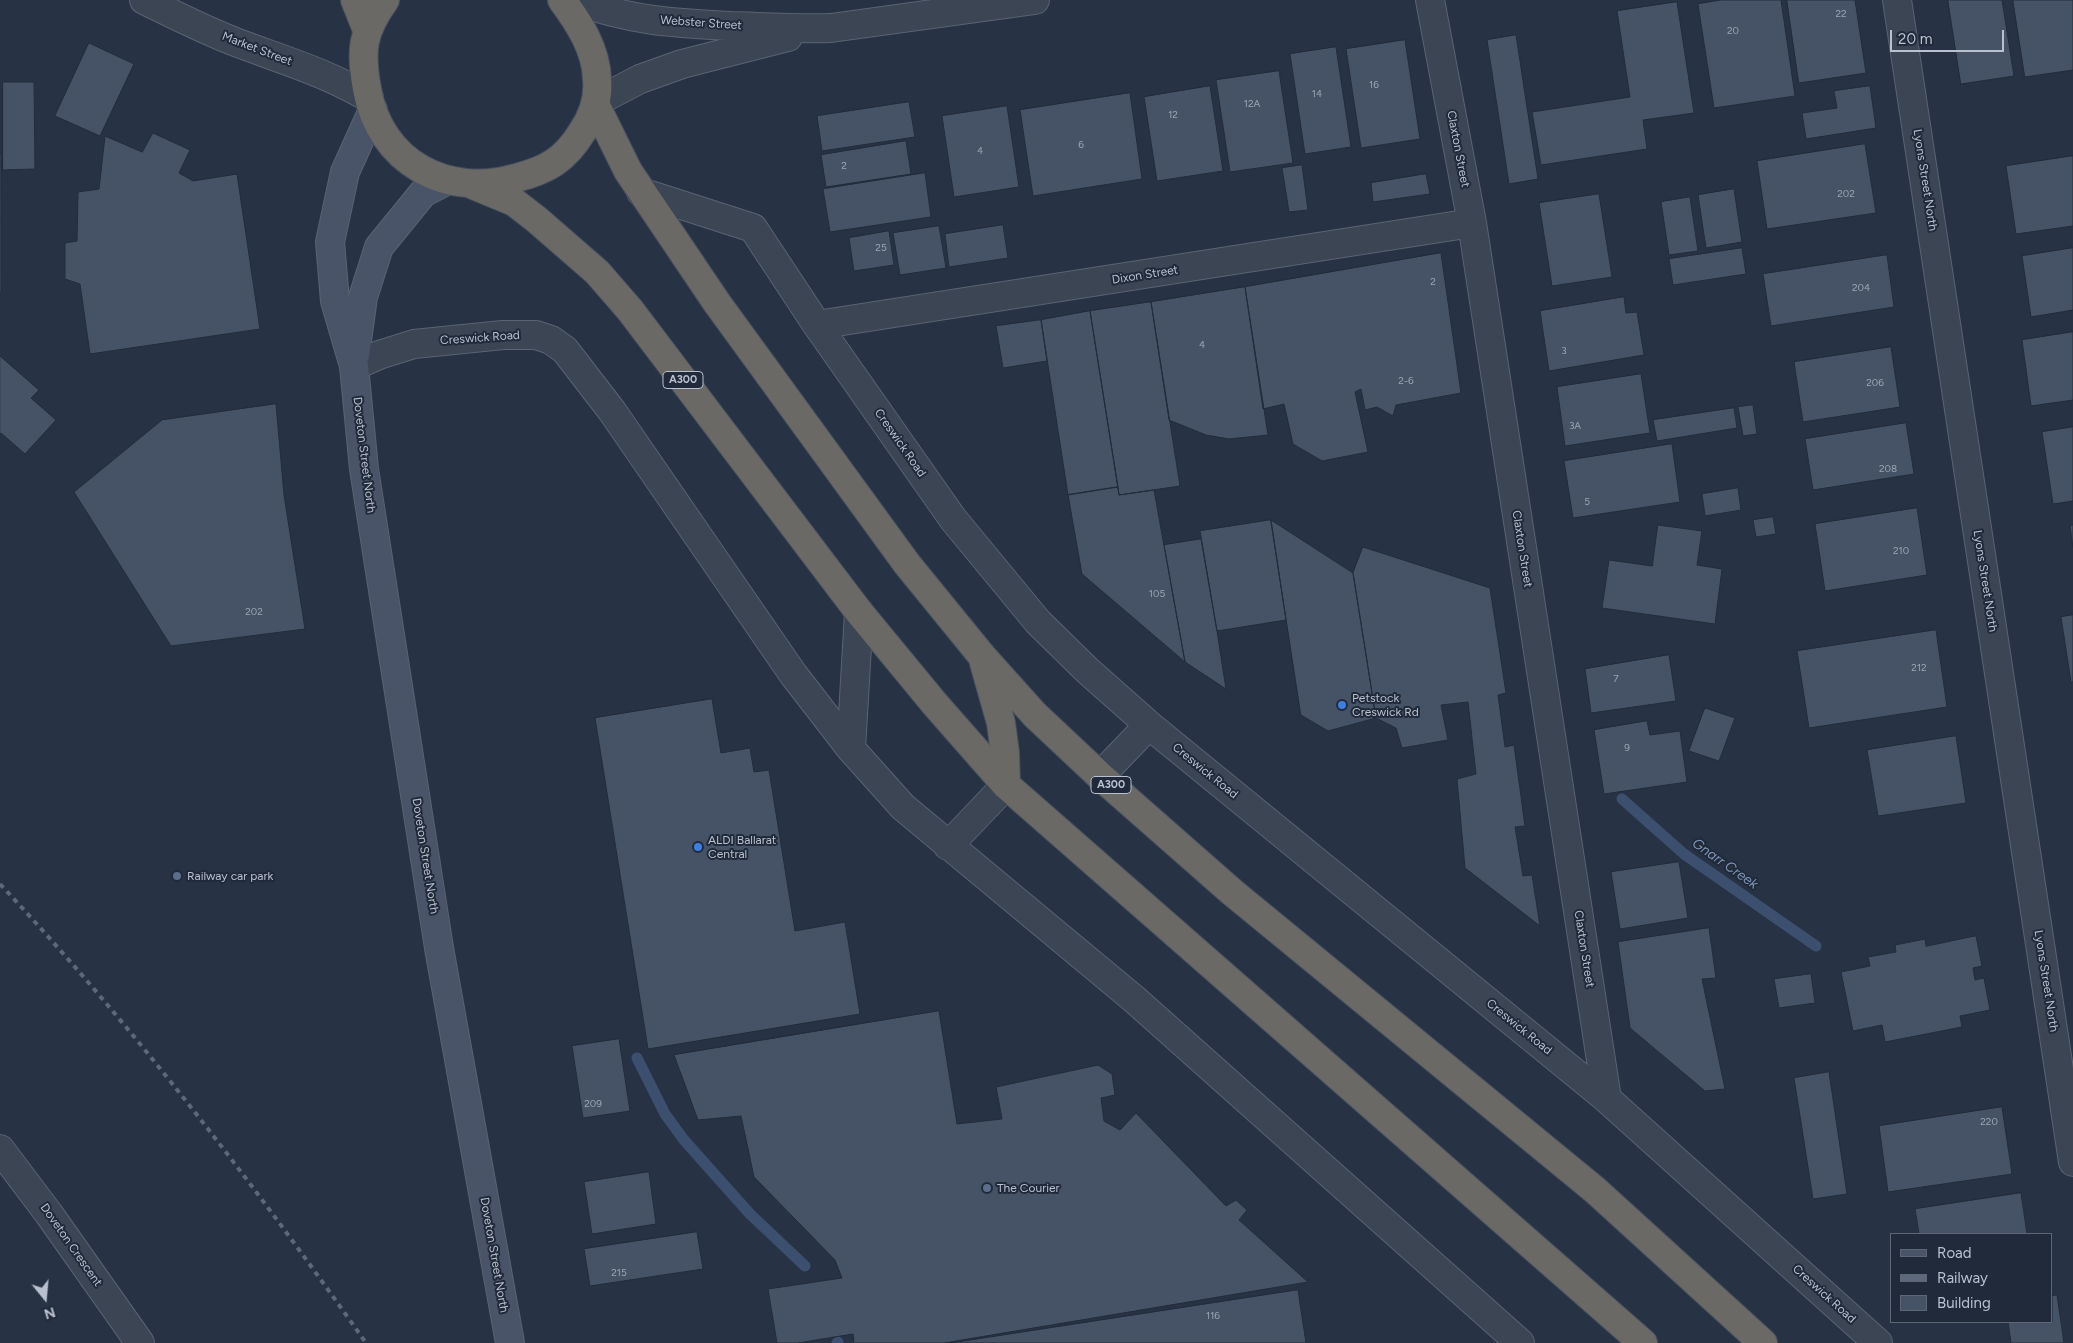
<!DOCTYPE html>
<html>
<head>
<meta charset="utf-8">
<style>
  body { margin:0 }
  #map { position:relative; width:2073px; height:1343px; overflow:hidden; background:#273345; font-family:Figtree,sans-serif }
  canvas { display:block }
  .legend { position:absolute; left:1890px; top:1233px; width:162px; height:90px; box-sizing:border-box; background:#202a3a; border:1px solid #5d6675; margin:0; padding:6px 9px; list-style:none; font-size:15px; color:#b9c0ce }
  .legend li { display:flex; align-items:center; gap:10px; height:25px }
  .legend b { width:25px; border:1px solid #5d6675 }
  .north { position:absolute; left:20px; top:1273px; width:50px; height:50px; -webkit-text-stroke:4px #202a3a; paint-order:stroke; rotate:163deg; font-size:14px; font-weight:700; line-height:20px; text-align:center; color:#b9c0ce }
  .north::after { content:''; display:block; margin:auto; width:18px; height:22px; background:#b9c0ce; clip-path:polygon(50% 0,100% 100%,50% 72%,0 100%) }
  .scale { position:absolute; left:1890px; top:30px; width:114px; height:22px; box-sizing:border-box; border:2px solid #b9c0ce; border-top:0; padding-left:6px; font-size:15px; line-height:18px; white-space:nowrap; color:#b9c0ce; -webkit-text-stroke:4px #202a3a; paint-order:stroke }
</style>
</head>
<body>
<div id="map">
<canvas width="2073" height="1343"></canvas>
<ul class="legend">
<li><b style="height:6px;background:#495468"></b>Road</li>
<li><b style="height:6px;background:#5d697b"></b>Railway</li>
<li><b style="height:14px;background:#465367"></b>Building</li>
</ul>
<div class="north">N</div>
<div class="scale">20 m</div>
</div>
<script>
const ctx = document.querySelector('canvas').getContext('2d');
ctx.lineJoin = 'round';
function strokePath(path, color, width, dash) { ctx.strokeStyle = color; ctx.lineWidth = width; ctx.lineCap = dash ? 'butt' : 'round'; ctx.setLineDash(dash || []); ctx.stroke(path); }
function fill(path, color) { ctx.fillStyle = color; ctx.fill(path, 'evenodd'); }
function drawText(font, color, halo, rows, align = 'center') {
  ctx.font = font + ' Figtree,sans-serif'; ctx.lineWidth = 4; ctx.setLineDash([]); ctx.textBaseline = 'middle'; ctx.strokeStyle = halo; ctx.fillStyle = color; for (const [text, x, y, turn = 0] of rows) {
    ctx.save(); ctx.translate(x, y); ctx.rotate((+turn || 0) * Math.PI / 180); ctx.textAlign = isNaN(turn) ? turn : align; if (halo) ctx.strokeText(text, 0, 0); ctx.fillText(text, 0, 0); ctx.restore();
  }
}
strokePath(new Path2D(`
  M1622,799L1684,854L1816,946
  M637,1058L665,1114L684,1140L750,1214L805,1266
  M837,1343L838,1342`), '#3c4f6e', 11);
const building = new Path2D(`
  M1721,0H1781L1795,96L1714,108L1698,4Z
  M1787,0H1855L1866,73L1799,83Z
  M1948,0H2002L2014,76L1961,84Z
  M2013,0H2073V70L2025,77Z
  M1677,2L1694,113L1643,120L1647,149L1541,165L1532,112L1630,97L1617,11Z
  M1516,35L1538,179L1509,184L1487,40Z
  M1405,40L1420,139L1361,148L1346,49Z
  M89,43L134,64L100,136L55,116Z
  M1336,47L1351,147L1305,154L1290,54Z
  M1279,71L1293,163L1230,172L1216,80Z
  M3,82H34L35,169L3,170Z
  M1210,86L1223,171L1157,181L1144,97Z
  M1870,86L1876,128L1806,139L1802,113L1837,108L1834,91Z
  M1130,93L1142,179L1033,196L1020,110Z
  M909,102L915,137L822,151L817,116Z
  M1007,106L1019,187L954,197L942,116Z
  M153,133L190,150L179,173L193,181L237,174L260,329L90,354L80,284L65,279V243L77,241L78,192L99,189L105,136L142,152Z
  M906,141L911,174L826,187L821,155Z
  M1865,144L1876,213L1767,229L1757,161Z
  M0,153L1,154V293H0Z
  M2073,156V226L2016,234L2006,166Z
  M1302,165L1308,210L1289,212L1282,168Z
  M925,173L931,217L830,232L823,189Z
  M1426,174L1430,194L1373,202L1371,183Z
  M1734,189L1742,242L1706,248L1698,195Z
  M1599,194L1612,277L1552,286L1539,203Z
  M1690,197L1698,251L1669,255L1661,202Z
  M1003,225L1008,258L949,267L945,234Z
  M939,226L946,268L900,275L893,233Z
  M889,231L894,265L854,271L849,238Z
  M1742,248L1746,274L1673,285L1669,259Z
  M2073,248V310L2031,317L2022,256Z
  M1441,253L1461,393L1396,405L1393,416L1377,407L1365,410L1361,389L1355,392L1368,452L1322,461L1293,444L1284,404L1263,409L1245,287Z
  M1887,255L1894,307L1771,326L1763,274Z
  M1245,287L1268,435L1229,439L1206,435L1169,420L1151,302Z
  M1624,297L1626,313L1637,312L1644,355L1549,371L1540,311Z
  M1151,302L1180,486L1119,495L1090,311Z
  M1090,311L1118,487L1068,495L1041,320Z
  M1041,320L1047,361L1003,368L996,326Z
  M2073,332V400L2031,406L2022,340Z
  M1891,347L1900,407L1803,422L1794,362Z
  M0,356L39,390L31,398L56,420L25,454L1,433L0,434Z
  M1641,374L1650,433L1565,446L1557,387Z
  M276,404L284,495L305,629L171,646L74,492L162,420Z
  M1753,405L1757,434L1743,436L1738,407Z
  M1734,408L1737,428L1657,441L1653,420Z
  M1906,423L1914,474L1813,490L1805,439Z
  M2073,427V501L2053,504L2042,432Z
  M1672,444L1680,502L1573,518L1564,461Z
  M1118,487L1119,495L1154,490L1185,662L1082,574L1068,495Z
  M1738,488L1741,510L1705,516L1702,494Z
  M1917,508L1927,575L1825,591L1815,524Z
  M1773,517L1776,534L1756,537L1753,520Z
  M1271,520L1286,620L1217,631L1200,531Z
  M1271,520L1353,573L1376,718L1328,731L1301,715Z
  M1658,525L1702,531L1697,565L1722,569L1715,624L1602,608L1609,560L1652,566Z
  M2073,525V548L2070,526Z
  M1201,539L1217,631L1226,689L1185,662L1164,545Z
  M1363,547L1490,588L1506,693L1498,695L1505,747L1514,745L1525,826L1515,827L1523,876L1532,875L1540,926L1465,868L1457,779L1476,774L1468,702L1441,705L1448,740L1402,748L1396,728L1376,718L1353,573Z
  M2073,615V682H2071L2061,617Z
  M1936,630L1947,707L1809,728L1797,651Z
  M1669,655L1676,701L1591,713L1585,669Z
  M712,699L721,753L750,748L754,772L769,770L795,931L845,922L860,1014L648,1049L595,718Z
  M1705,708L1735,718L1719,761L1689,751Z
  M1647,721L1650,735L1680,731L1687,782L1604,794L1594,730Z
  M1956,736L1966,803L1878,816L1867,750Z
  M1679,862L1688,918L1620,929L1611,872Z
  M1709,928L1716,978L1702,979L1725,1089L1705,1091L1630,1028L1618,942Z
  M1976,936L1982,966L1973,968L1975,980L1984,978L1990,1010L1960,1016L1962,1027L1885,1042L1882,1025L1853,1031L1841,972L1870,966L1868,957L1896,952L1895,945L1925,939L1926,946Z
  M1811,974L1815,1003L1779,1008L1774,979Z
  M939,1011L957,1124L1002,1119L996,1087L1098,1065L1112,1074L1115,1095L1101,1098L1104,1121L1120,1130L1136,1113L1226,1206L1236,1200L1247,1210L1239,1220L1308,1282L944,1343H854L853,1334L798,1343H777L768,1289L842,1278L835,1260L754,1177L741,1116L698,1120L674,1055Z
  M619,1039L630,1111L583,1118L572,1046Z
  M1829,1072L1847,1194L1813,1199L1794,1078Z
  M2002,1107L2012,1174L1888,1192L1879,1126Z
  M649,1172L656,1224L592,1234L584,1182Z
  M2021,1193L2027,1234H1919L1915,1209Z
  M697,1232L703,1269L590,1286L584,1249Z
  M1298,1290L1306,1343H951Z
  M2057,1295L2064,1343H2011L2008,1322H2052V1296Z`);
fill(building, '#465367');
strokePath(building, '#222c3c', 1);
const minor = new Path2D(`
  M144,0C175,15 206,31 238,43C283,60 328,73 369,98
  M1430,0L1472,223L1607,1099
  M1897,0L2073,1162
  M641,192L753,228L817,325L953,519L1038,622L1088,671L1149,725L1607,1099L1878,1343
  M817,325L1472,223
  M354,366L379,355L414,344L503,335H536L551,340L565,350L612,411L793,674L851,749L903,807L1134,999L1520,1343
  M851,749L859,612
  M1100,776L1149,725
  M948,846L1006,785
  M0,1149L49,1214L140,1343`);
const tertiary = new Path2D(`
  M574,0C630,21 673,23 731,26C765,27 797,29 831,28L1035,0
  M596,102L640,79L682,64L788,37`);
const secondary = new Path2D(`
  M373,110L345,172L330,242L335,301L354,366L364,469L439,948L510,1343
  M355,355L363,297L379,247L423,193L446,181`);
const trunk = new Path2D(`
  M355,0L367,30
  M385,0C362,32 360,51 367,89C380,163 447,198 516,178C547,170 565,160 582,132C593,116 599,99 597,79C596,49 579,23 562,0
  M595,104L628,171L717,303L907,564L982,656L1035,715L1100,776L1232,892L1595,1190L1763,1343
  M473,185L514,202L536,219L597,272L630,310L859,612L934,703L1006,785L1643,1343
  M984,663L1001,723L1005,753L1006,785`);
strokePath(minor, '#5a6372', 30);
strokePath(tertiary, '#5a6372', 30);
strokePath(secondary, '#5a6372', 30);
strokePath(trunk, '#46505f', 30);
strokePath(minor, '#3b4554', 28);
strokePath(tertiary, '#3b4554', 28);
strokePath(secondary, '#495468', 28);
strokePath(trunk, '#6a6966', 28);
strokePath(new Path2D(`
  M0,884C134,1027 253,1183 366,1343`), '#5d697b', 4, [5, 5]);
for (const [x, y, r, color] of [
  [1342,705,5,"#3f7fe0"],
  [698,847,5,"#3f7fe0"],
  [177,876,5,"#5c6f8a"],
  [987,1188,5,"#5c6f8a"]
]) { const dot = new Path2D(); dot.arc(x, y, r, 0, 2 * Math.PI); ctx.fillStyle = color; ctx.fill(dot); strokePath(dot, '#202a3a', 2); }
drawText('10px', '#9ca5b4', null, [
  ["22",1841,14],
  ["20",1733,31],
  ["16",1374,85],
  ["14",1317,94],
  ["12A",1252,104],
  ["12",1173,115],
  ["6",1081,145],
  ["4",980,151],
  ["2",844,166],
  ["202",1846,194],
  ["25",881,248],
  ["2",1433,282],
  ["204",1861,288],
  ["4",1202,345],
  ["3",1564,351],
  ["2-6",1406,381],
  ["206",1875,383],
  ["3A",1575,426],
  ["208",1888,469],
  ["5",1587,502],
  ["210",1901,551],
  ["105",1157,594],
  ["202",254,612],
  ["212",1919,668],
  ["7",1616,679],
  ["9",1627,748],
  ["209",593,1104],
  ["220",1989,1122],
  ["215",619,1273],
  ["116",1213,1316]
]);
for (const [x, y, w] of [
  [683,380,40],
  [1111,785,40]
]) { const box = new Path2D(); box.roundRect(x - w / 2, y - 8.5, w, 17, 4); ctx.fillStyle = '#202a3a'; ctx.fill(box); strokePath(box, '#b9c0ce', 1); }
drawText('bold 11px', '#b9c0ce', null, [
  ["A300",683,380],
  ["A300",1111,785]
]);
drawText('12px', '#b9c0ce', '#202a3a', [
  ["Webster Street",701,23,4],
  ["Market Street",257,49,21],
  ["Claxton Street",1458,149,79],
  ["Lyons Street North",1925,180,81],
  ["Dixon Street",1145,275,-9],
  ["Creswick Road",480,338,-4],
  ["Creswick Road",900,443,55],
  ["Doveton Street North",364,455,83],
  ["Claxton Street",1522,549,81],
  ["Lyons Street North",1985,581,81],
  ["Creswick Road",1205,771,39],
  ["Doveton Street North",425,856,81],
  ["Claxton Street",1584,949,81],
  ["Lyons Street North",2046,981,81],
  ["Creswick Road",1519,1027,39],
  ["Doveton Crescent",71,1245,55],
  ["Doveton Street North",494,1255,80],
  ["Creswick Road",1824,1294,42]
]);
drawText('12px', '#b9c0ce', '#202a3a', [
  ["Petstock",1352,698],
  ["Creswick Rd",1352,712],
  ["ALDI Ballarat",708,840],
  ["Central",708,854],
  ["Railway car park",187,876],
  ["The Courier",997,1188]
], 'left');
drawText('italic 14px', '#7f95b6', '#202a3a', [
  ["Gnarr Creek",1725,864,35]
]);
</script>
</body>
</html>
